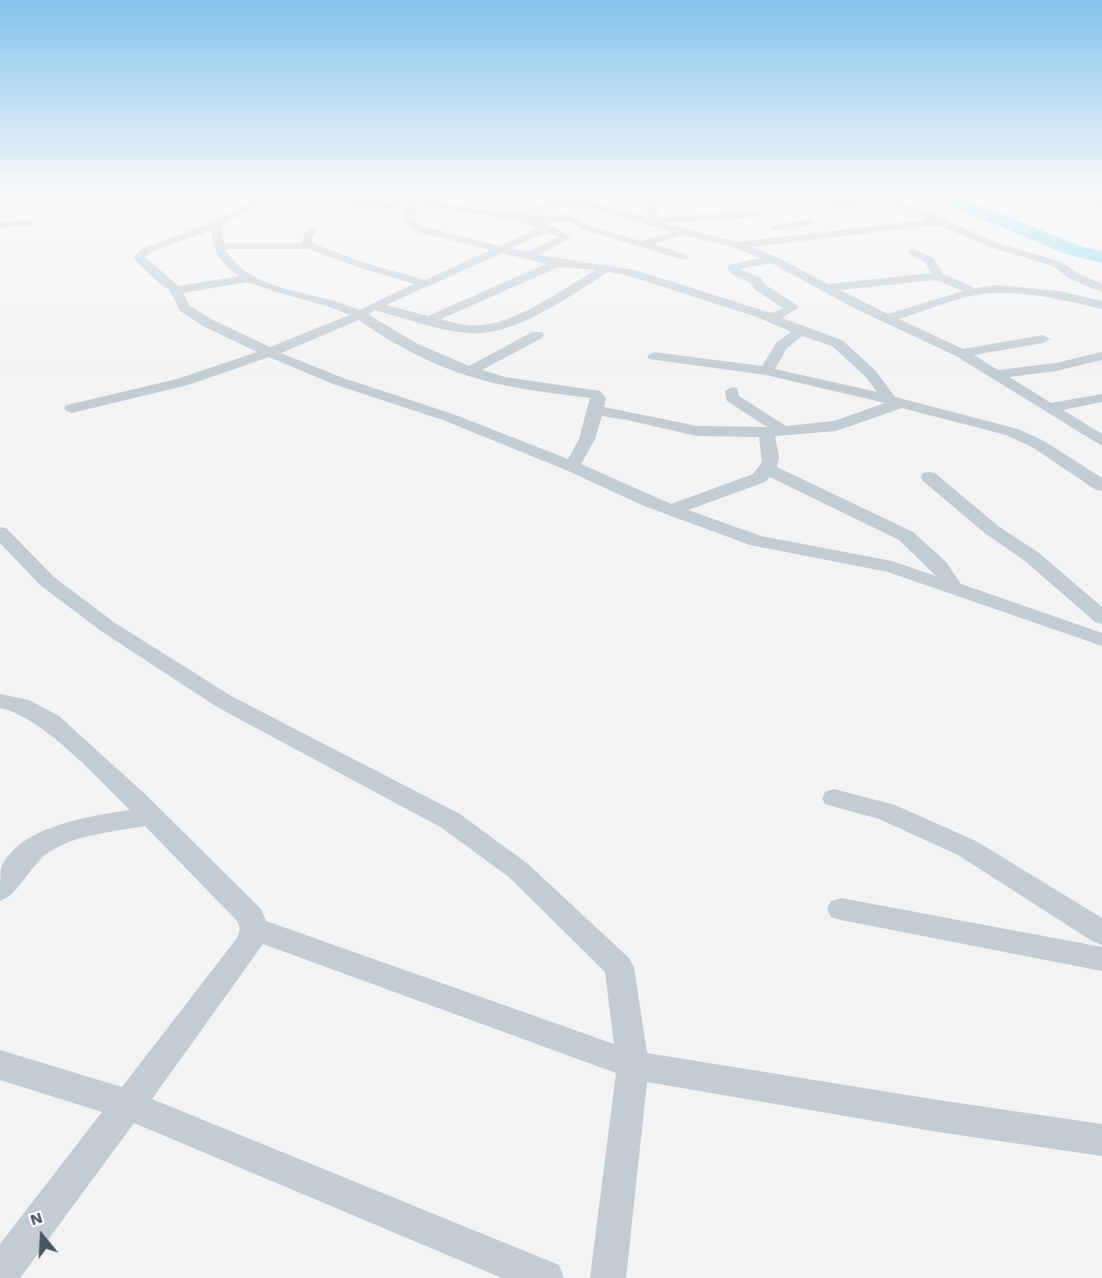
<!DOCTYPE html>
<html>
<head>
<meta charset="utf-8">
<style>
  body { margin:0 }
  #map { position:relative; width:1102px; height:1278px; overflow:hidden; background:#f4f2f2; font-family:"Work Sans",sans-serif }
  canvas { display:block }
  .north { position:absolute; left:12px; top:1206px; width:60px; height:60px; -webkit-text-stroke:4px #fff; paint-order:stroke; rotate:342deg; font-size:16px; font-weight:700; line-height:24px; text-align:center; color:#495560 }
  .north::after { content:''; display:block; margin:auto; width:21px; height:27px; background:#495560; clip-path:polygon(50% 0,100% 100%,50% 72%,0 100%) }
</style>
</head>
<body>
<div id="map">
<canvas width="1102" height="1278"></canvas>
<div class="north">N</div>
</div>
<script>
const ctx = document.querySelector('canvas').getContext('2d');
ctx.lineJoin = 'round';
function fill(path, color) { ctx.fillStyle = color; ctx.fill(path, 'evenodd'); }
fill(new Path2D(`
  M936,197H960L1080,246L1102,251V263L1066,254L939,201Z`), '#8dd9ef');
fill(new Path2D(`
  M260,197H272L222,225L224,243H301L307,229L311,228L316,231L311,241L314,244L368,264L425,280L490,250L417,232L408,227L403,218L408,204L386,200L381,197L415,198L513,214L549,201H591L650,218L647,213L646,197H656L657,213L660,217L760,212L761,214L756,217L665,223L738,242L926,220C913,213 895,201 878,203C857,205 830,214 811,197L848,201L878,197L900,200L1001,244L1061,262L1078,273L1102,284V292L1070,279L1053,266L993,248L937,225L752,247L777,257L828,284L931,273L925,262L909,254L907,252L913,249L934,258L943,274L975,288L997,285L1059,291L1102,301V309C1068,301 1032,292 997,293C964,293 929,310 899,319L963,349L1043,335L1050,339L1043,343L974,355L998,370L1056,363L1102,352V360L1056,371L1009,377L1051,403L1102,394V402L1063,410L1102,434V446L956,356L854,308L771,263L740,269L761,278L764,284L797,305L798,308L782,318L842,340L876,371L895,397L1018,429L1044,441L1102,478V491L1096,490L1032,447L1006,435L902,408L836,431L775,436L779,457L777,467L913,532L946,562L961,584L1102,633V646L888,572L750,545L644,506L566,470L443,420L333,384L269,357L188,385L72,413L67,411L64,408L67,405L177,379L257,352L203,326L180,311L169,289L161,285L133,258L141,249L213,222ZM418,205L514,220L538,228L499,246L419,225L414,218ZM550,207H590L672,232L641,241L595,227L569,215L526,216ZM567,221L587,231L684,260L688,259V255L653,244L684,235L733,247L760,258L729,265L727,267L731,274L751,283L754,289L783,308L771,313L635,270L538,255L572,237L545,223ZM212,230C212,251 221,264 239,276L179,286L145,257L149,253ZM546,232L558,237L526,252L511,248ZM225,249H309L360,268L414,284L359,310C317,290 251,294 225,249ZM502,253L546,264L428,316L386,305ZM559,267L596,270C564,288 520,321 483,325C469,327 455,323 441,319ZM608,272L629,276L757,317L791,332L777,342L762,366L654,352L647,356L649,359L766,375L885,403L834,421L786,426L739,396L737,388L732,387L725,391L727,401L767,427L697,426L604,407L606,398L600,391L505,377L482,370L542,338L544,335L542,332H532L469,366L418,344L369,315L374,310C405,318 438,331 469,333C515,337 571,295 608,272ZM936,280L963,291L888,314L840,290ZM248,282C281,296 317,300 349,315L270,347L213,320L190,306L183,293ZM359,320C400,350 452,375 503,385C531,391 561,394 590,398L579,439L568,459L453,414L343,378L281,353ZM802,336L832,346L866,377L877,392L775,369L787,348ZM602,416L627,420L697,436L759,437L762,462L753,474L671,504L581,464L595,439ZM770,477L899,540L936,576L892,561L761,536L688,510L765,482Z
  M692,197H769L764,200H697Z
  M1038,197H1080L1102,202V208C1076,201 1056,199 1030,206L1025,203Z
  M336,199H360L401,204L406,207L401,210L332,204L331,202Z
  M810,219L815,222L814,224L777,231L772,228L777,225Z
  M29,220L33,221V225L0,228V222Z
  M929,472L935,473L998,526L1039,553L1102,607V624L1095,622L1025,561L986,534L923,481L921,477L923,473Z
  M0,527L6,528L54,577L115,623L233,697L460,814L528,864L629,958L634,967L647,1053L938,1100L1102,1124V1156L938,1132L647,1082L626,1278H590L616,1073L263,944L152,1099L559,1265L564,1278H502L134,1123L20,1278H0V1244L102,1112L0,1080V1050L122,1087L237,938L240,929L238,922L145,826C114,832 75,834 48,853C29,866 19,895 0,901C0,892 0,876 1,868C19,826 90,816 130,810C97,778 43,717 0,708V694L29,700L59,716L146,795L261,909L266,921L614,1044L605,972L510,878L442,828L217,707L101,631L40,585L0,543Z
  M834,789L895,805L976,841L1102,918V945L1092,941L958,855L879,819L825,804L822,798L825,792Z
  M841,898L1102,947V971L841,920L831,917L827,909L831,901Z`), '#c2ccd3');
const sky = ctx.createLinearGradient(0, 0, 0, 376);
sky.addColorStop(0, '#83c3eb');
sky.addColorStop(0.52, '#faf9f9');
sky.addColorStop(1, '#faf9f900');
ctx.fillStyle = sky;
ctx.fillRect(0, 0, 1102, 376);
</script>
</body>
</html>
